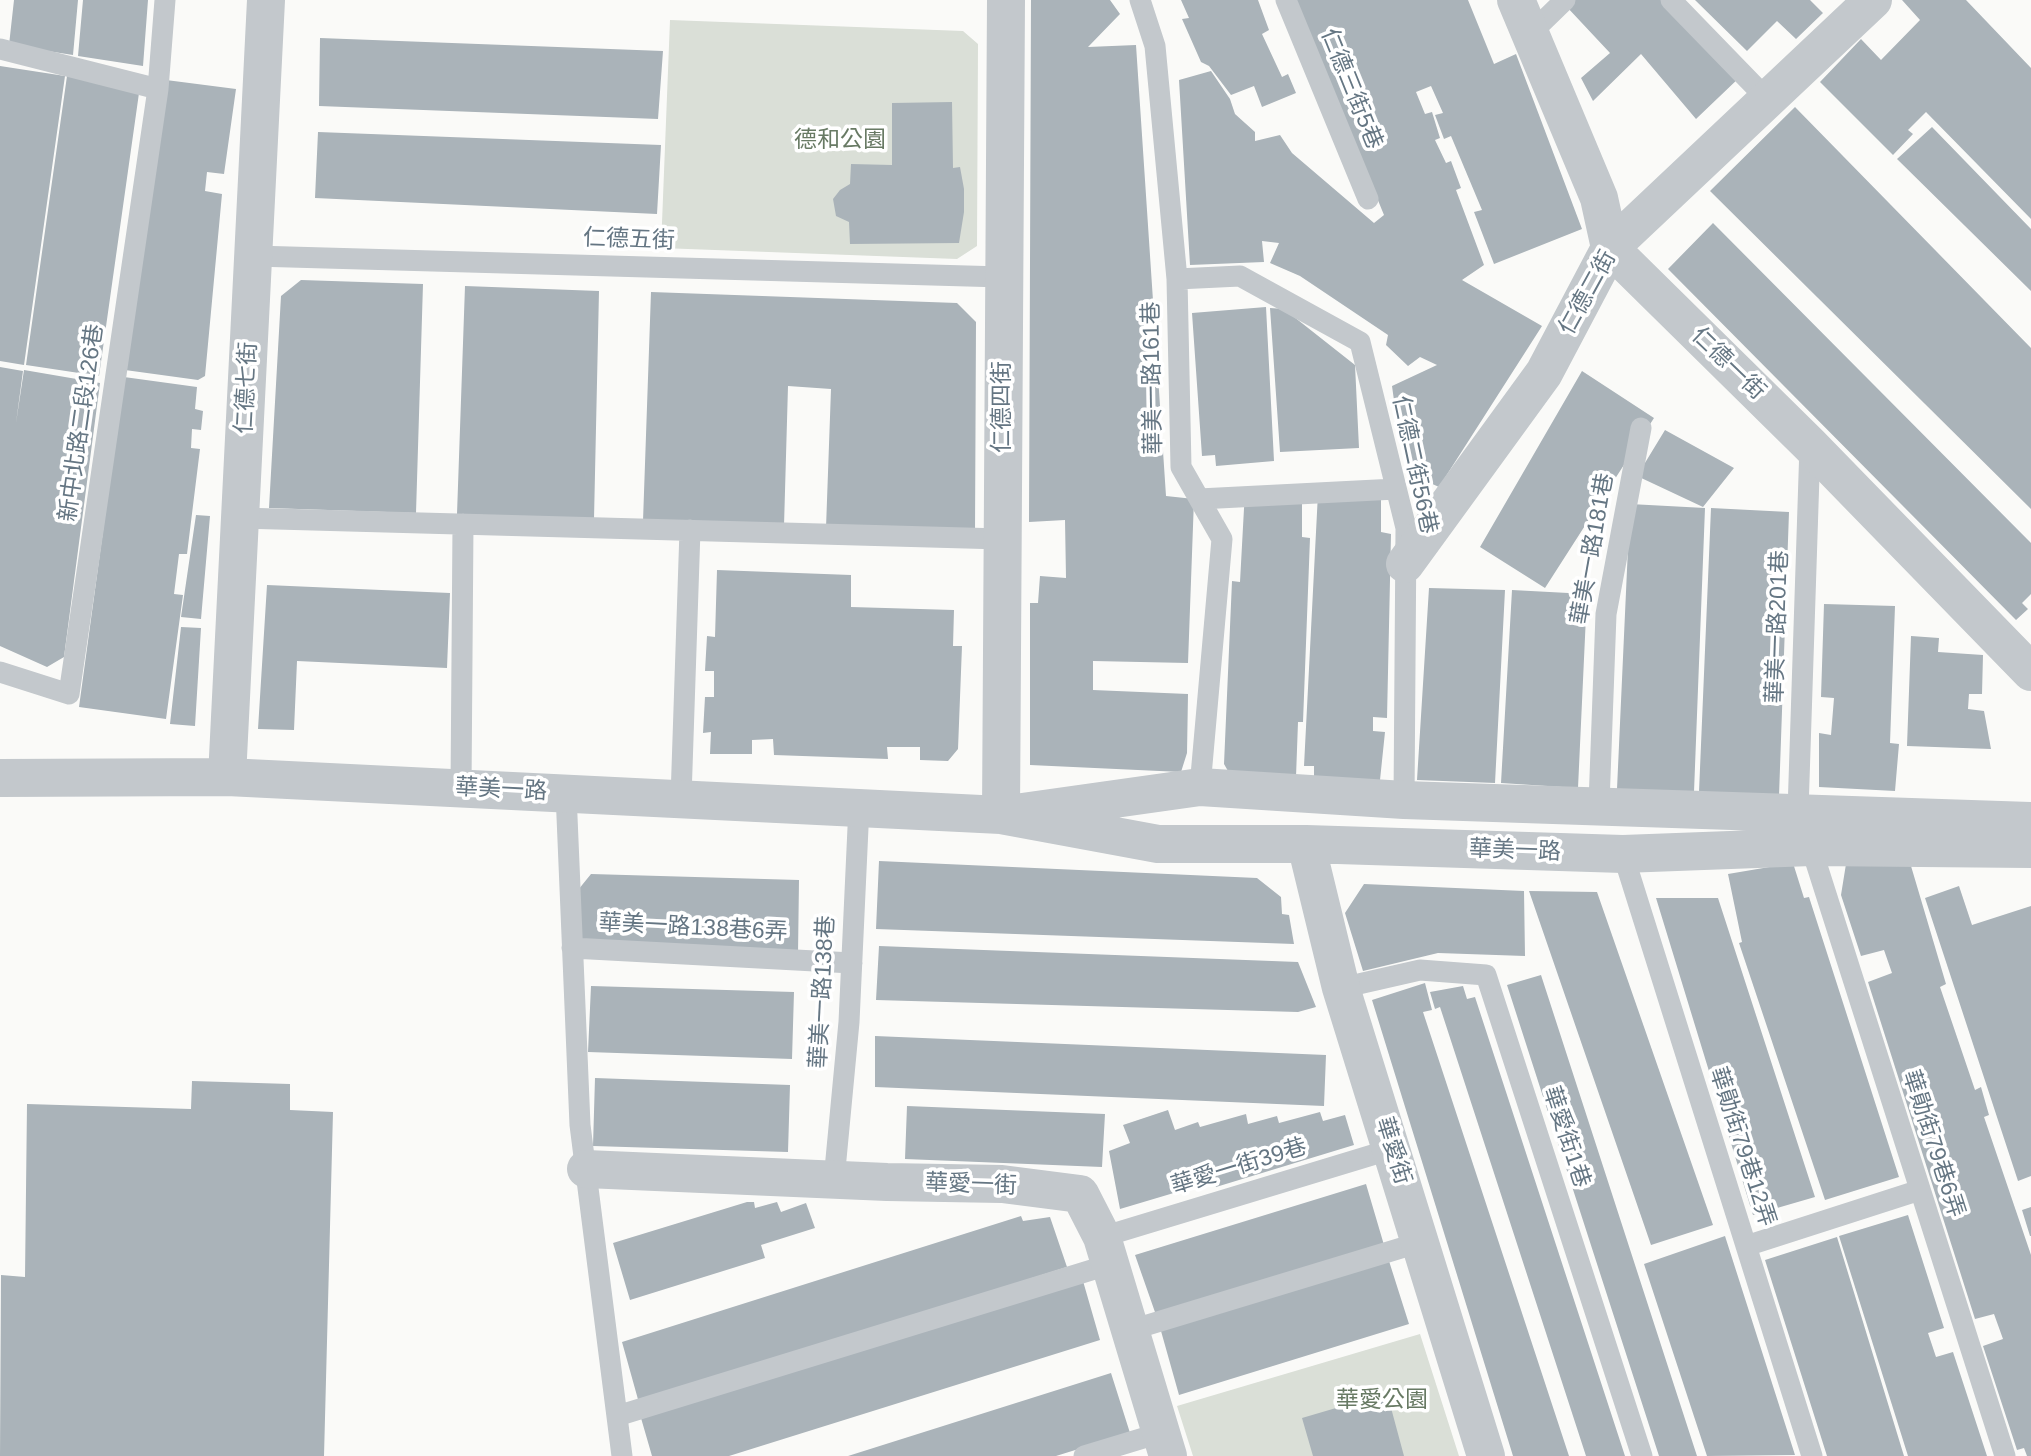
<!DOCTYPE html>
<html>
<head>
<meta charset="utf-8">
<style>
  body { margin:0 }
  canvas { display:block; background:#fafaf8 }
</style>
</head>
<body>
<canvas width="2031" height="1456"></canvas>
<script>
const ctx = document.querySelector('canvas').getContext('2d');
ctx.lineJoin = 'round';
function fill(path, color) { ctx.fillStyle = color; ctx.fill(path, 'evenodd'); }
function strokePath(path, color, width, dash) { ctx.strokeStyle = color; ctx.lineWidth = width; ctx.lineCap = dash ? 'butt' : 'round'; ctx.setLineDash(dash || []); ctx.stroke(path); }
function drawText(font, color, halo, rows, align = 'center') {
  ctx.font = font + ' Arial,"Noto Sans TC",sans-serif'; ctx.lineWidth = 7; ctx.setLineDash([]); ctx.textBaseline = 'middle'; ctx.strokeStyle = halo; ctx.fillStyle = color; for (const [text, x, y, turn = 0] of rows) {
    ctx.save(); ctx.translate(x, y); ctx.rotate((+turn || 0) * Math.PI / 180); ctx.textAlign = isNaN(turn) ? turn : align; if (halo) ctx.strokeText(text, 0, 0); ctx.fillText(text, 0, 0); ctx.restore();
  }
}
fill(new Path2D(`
  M670,20L963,31L978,44L977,246L957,259L661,248Z
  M1420,1334L1459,1456H1193L1177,1406Z`), '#dadfd7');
fill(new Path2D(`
  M14,0H78L73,55L9,45Z
  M83,0H148L143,66L78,56Z
  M1031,0H1110L1120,14L1088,47L1136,45L1166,496L1194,499L1188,663L1093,661V690L1188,694L1187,753L1181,772L1030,765V603H1038L1040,576L1066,578L1065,520L1029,522Z
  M1181,0H1258L1269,30L1262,34L1282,77L1288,74L1296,93L1262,107L1254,86L1231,95L1209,66L1201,62L1182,19L1189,18Z
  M1296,0H1468L1494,64L1516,54L1582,229L1494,264L1474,212L1482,210L1451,136L1444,139L1435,115L1443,113L1431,86L1416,92L1425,114L1432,112L1440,138L1435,140L1446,163L1451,161L1461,188L1456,190L1484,265L1462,280L1542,326L1439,487L1417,477L1397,422L1392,386L1437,365L1420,357L1408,366L1386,345L1388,335L1300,276L1270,263L1279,243L1262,241L1264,262L1190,265L1179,80L1211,71L1230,99L1235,114L1255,132V141L1280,135L1292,153L1374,223L1384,215Z
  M1572,0H1667L1741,76L1696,119L1641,54L1593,101L1581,78L1610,53L1566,6Z
  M1695,0H1810L1823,13L1796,39L1777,21L1747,51Z
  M1902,0H1966L2031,68V219L1926,112L1908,130L1913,134L1893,155L1820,82L1861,39L1881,60L1920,20Z
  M320,38L663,51L658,119L319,106Z
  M0,66L65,76L24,365L0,361Z
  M67,76L140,86L99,376L26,365Z
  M166,80L236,89L224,174L207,172L205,191L222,194L205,376L198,380L125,370Z
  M952,102L953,168L960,167L964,189V212L959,243L850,244L849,222L836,216L833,199L840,190L850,184L851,164L892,165V103Z
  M1795,107L2031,348V509L1710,191Z
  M1932,127L2031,229V291L1897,159Z
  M318,132L661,145L657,214L315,198Z
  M1713,223L2031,543V594L2022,603L2028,609L2016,620L1668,269Z
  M301,280L423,284L416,513L269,508L281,296Z
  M465,286L599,291L594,519L457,514Z
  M651,292L957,303L976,322L975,533L826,528L831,389L788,386L784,526L643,521Z
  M1266,307L1274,461L1216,466L1215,455L1202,456L1192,313Z
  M1270,308L1284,309L1355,365L1359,448L1280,452Z
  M0,367L23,371L16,423L24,370L100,383L64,657L47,667L0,646Z
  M1582,371L1654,418L1545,588L1480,547Z
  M124,377L197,387L195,409L203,411L201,430L192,429L191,448L200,449L187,554H179L174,594L183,595L166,719L79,707Z
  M1665,430L1734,468L1703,507L1637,476Z
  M1245,490L1302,494V537L1310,538L1303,722H1298L1296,777L1228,771L1224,764L1232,581L1240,582Z
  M1318,493L1381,496V532L1391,534L1387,718L1373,717V731L1385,732L1380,780H1314V766H1304Z
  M1630,504L1705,508L1694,792L1617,789Z
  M1711,508L1789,512L1779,796L1699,792Z
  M196,515L210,516L201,619L181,617Z
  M717,570L851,575V607L954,610L953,646H962L958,749L948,761L920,760V747H887L888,759L774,755L773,739L752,740V754H710L711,732L703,733L705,697H714V671H705L707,636L715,637Z
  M267,585L450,593L447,668L297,661L294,730L258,729Z
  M1429,588L1505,590L1495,783L1417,780Z
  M1512,590L1587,594L1578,788L1501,783Z
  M1824,604L1895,606L1890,743L1899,744L1895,791L1819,787V733L1831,735L1834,698L1821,697Z
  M181,627L201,628L195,726L170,724Z
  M1911,636L1939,638L1938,652L1983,655L1982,694H1969L1968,709L1984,711L1991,749L1907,746Z
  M879,861L1257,878L1281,897L1282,914L1289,915L1294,944L876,929Z
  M1793,863L1804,898L1809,897L1899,1177L1825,1200L1739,943L1742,942L1728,874Z
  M1846,864L1911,866L1946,984L1940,987L1975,1090L1981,1087L1989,1115L1984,1117L2031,1255V1456H2027L2024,1448L2017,1450L1983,1346L2003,1339L1994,1314L1975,1319L1868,982L1892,973L1884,950L1861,956L1841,895Z
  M591,874L799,880L798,954L572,946L574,895Z
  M1364,884L1524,891L1525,956L1438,953L1363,971L1345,913Z
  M1959,886L1972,925L2031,906V1176L2018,1181L1925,898Z
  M1529,891L1597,892L1713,1225L1651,1245Z
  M1656,898H1718L1815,1197L1753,1215Z
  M879,946L1298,962L1316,1007L1298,1012L876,1000Z
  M1541,975L1697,1456H1659L1507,985Z
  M1425,983L1432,1010L1423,1012L1569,1456H1513L1372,1000Z
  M591,986L794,992L792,1059L588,1052Z
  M1463,986L1467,999L1475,997L1625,1456H1586L1440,1007L1435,1009L1430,992Z
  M875,1036L1326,1055L1324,1106L875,1087Z
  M595,1078L790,1085L788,1152L593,1146Z
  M192,1081L290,1084V1110L333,1112L324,1456H0L1,1275L25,1277L27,1104L191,1109Z
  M907,1106L1105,1114L1102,1167L905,1159Z
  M1168,1110L1175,1130L1198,1122L1200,1127L1246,1114L1248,1124L1277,1116L1279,1123L1320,1112L1323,1121L1345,1115L1354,1145L1216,1187L1214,1181L1120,1209L1109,1151L1130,1143L1123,1125Z
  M1366,1184L1384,1245L1156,1315L1135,1255Z
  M747,1202H754L755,1208L777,1202L781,1212L806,1203L815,1228L761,1245L765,1258L630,1300L613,1243Z
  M2031,1207V1236H2030L2022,1210Z
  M1908,1215L1944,1328L1928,1333L1936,1357L1953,1352L1987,1456H1908L1839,1236Z
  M1021,1216L1023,1221L1050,1217L1067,1267L639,1403L622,1342Z
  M1725,1236L1795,1455L1707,1456L1644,1264Z
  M1837,1237L1904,1456H1827L1765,1260Z
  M1389,1261L1409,1324L1179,1395L1161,1331Z
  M1083,1281L1100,1340L729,1456H652L641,1418Z
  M1111,1373L1130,1433L1056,1456H848Z
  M1387,1393L1404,1456H1313L1302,1418Z`), '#aab3b9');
strokePath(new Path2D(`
  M1140,0L1155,46L1177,279L1181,467L1222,539L1200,787
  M1286,0L1368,199
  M1671,0L1769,101
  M1530,34L1565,0
  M0,49L158,89
  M254,256L1003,277
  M1177,279L1240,276L1360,342L1406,528L1404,800
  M1199,499L1396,489
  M240,518L1002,539
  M0,672L69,694L158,89L165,0
  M461,788L463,524
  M566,793L580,1125L622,1456
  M681,798L690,530
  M1599,804L1606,614L1641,428
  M1798,811L1810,445
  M1811,847L2005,1456
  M1623,854L1812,1456
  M572,948L852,963
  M1341,988L1420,970L1486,975L1642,1456
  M834,1180L849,1022L859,806
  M1102,1237L1392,1149
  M1746,1246L1920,1190
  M1131,1330L1421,1242
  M617,1416L1111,1264
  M1084,1456L1160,1433`), '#c3c8cc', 21);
strokePath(new Path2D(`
  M1516,0L1599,198L1610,248L1810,445L2031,672
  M1405,564L1544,373L1610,248L1873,0
  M227,777L266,0
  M0,778L227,777L1001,815L1006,0
  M2031,821L1404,800L1200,787L1001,815L1158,844H1306L1623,854L1811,847L2031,849
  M1306,844L1341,988L1486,1456
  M586,1169L887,1182L1002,1184L1080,1194L1102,1237L1168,1456`), '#c3c8cc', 38);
drawText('23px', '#657683', '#fff', [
  ["仁德三街5巷",1351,89,68],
  ["仁德五街",629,240,2],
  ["仁德二街",1588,293,-61],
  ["仁德一街",1728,364,44],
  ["華美一路161巷",1153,378,-91],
  ["仁德七街",247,388,-87],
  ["仁德四街",1003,407,-90],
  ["新中北路二段126巷",82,423,-82],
  ["仁德二街56巷",1414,465,78],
  ["華美一路181巷",1593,549,-80],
  ["華美一路201巷",1778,627,-88],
  ["華美一路",501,790,3],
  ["華美一路",1515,851,2],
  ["華美一路138巷6弄",693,928,3],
  ["華美一路138巷",823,992,-87],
  ["華愛街1巷",1566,1137,72],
  ["華勛街79巷6弄",1933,1144,72],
  ["華勛街79巷12弄",1742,1147,72],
  ["華愛街",1393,1151,73],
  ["華愛一街39巷",1239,1167,-17],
  ["華愛一街",971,1185,2]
]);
drawText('23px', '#687a64', '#fff', [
  ["德和公園",840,141],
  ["華愛公園",1382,1401]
]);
</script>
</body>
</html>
